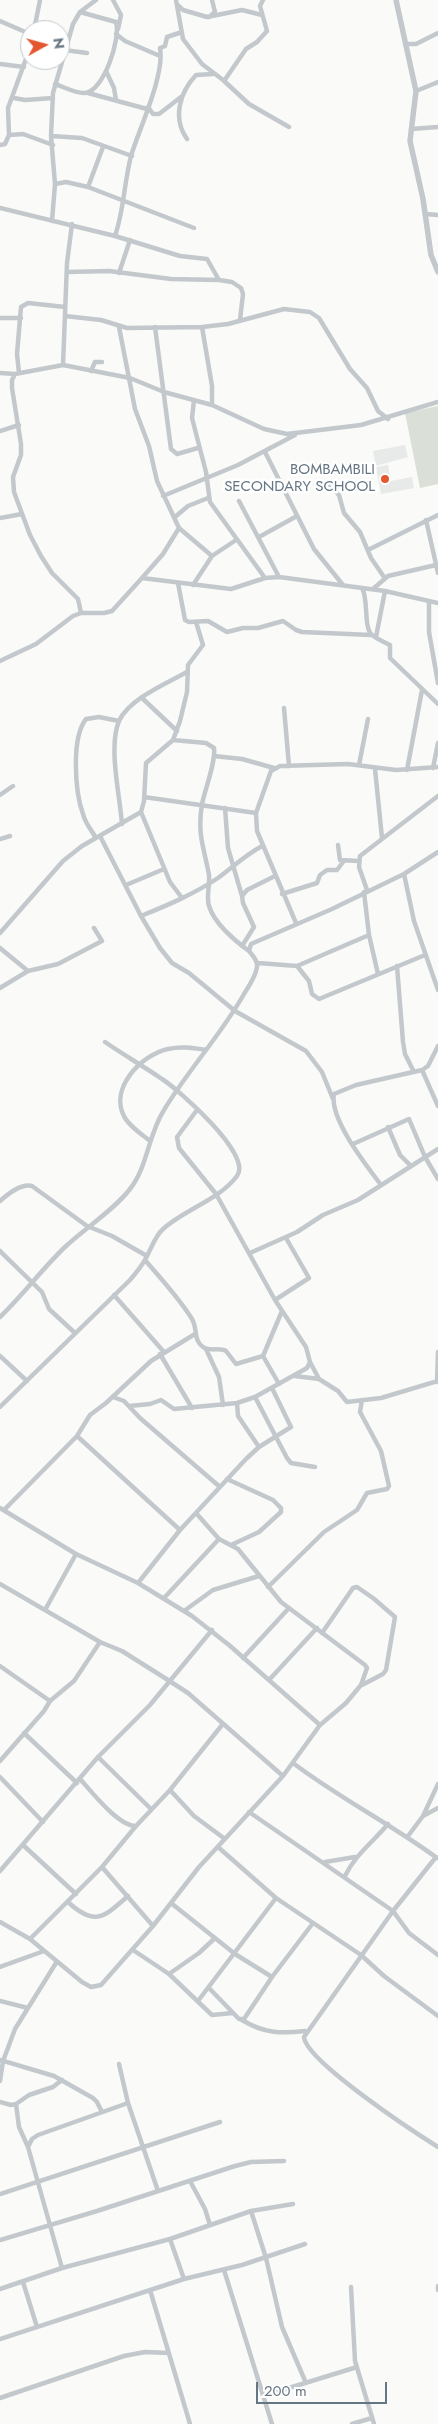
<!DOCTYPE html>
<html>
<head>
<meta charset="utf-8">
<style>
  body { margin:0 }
  #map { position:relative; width:438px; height:2424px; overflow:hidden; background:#fafaf8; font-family:Jost,sans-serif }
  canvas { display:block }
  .north { position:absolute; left:20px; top:20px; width:50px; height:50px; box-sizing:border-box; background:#fff; border:1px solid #c1c8cd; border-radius:50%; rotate:83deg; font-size:14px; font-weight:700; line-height:20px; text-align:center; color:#657683 }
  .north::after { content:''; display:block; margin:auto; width:18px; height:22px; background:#e4572e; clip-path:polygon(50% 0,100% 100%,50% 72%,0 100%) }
  .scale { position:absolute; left:256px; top:2382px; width:131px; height:22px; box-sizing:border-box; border:2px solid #657683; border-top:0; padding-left:6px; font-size:15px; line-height:18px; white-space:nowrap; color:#657683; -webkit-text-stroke:4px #fff; paint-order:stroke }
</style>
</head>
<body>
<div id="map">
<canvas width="438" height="2424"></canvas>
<div class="north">N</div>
<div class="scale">200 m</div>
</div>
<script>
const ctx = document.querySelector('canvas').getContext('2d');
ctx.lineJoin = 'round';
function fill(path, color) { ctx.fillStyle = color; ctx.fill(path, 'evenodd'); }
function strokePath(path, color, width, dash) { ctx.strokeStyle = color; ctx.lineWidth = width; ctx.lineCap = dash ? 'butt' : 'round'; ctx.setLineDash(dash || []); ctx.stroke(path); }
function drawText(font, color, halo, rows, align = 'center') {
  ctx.font = font + ' Jost,sans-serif'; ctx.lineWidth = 5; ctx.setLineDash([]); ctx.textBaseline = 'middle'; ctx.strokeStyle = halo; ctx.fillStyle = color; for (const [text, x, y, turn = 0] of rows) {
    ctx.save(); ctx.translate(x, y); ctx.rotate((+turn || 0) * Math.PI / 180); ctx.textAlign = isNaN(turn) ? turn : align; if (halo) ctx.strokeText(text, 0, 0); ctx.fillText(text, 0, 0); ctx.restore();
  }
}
fill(new Path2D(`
  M405,445L408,457L376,466L373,451Z
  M388,465L391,481L412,477L414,488L381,494L376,467Z`), '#e8e9e9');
fill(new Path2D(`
  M438,406V484L420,488L405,413Z`), '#dadfd7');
strokePath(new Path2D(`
  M113,0L121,15L118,29
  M176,0L183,39L202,64L223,80L249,104L289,127
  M179,6L183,10L207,17L242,10L262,15
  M209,17L215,12L212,0
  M0,21L30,34
  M34,30L40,0
  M116,34L125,41L160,56
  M405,44H416L438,33
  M64,50L87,53
  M0,64L24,67
  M106,71L114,88L116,100
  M224,81L246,49L257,42L267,31L260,6L263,0
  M55,84C64,87 77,94 85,93C104,91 121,38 116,22L80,12
  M416,91L438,82
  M88,93L147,109
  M14,98L25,100L53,98
  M148,107L153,114H159L181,97
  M411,129L438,127
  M9,135L23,134L53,145
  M51,136L82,138L132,156
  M187,139C172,118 180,92 196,75L213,74
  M0,145L5,144L9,135L8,108L30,48
  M55,184L66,182L88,187L194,228
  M88,187L103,147
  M0,208L115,236L180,256L207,259L219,280
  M426,214L438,215
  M52,221L55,184L51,136L53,93L73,24L80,12L96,0
  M115,236C124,210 124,183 131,156C139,129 165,75 160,48L165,46L167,37L182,32
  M67,272L109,271L171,279L219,280L232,282L241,288L243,294L240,320
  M119,273L130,240
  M65,316L101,320L127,328L202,327L228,324L284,309L310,312L319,318L350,369L367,388L378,411L388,419
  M0,318H21
  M119,327L135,409L149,446L157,481L179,528L163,554L142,578
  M155,327L171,449L177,454L198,448
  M202,327L212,386V405
  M63,365L67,263L72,224
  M91,371L95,362H102
  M0,373L15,374
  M19,373L17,354L21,307L28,303L65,307
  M194,400L192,418L206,472L210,502L265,578
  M0,431L19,425
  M265,452L314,549L343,585
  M329,484L339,495L344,513L360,532L371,558L384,577
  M163,496L238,465L295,435
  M239,501L279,577
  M175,517L188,506L208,498
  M0,518L22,514
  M426,520L438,573
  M179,528L212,556
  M259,537L297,516
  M368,550L438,515
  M178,583L185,620L189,622L208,621L227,632L243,628H258L283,621L296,630L302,632L371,635
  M193,585L212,556L236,540
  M362,588C369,600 363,627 372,635C377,639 384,642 390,645V658L438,704
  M373,589L388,576L436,565
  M429,601V632L438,683
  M81,613L78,599L52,573L41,556L30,535L14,492L13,477L21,455V444L12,388V380L15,374L63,365L130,378L164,392L212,405L264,429L287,434L361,425L438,402
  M376,637L385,591
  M0,661L36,644L73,616L81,613H104L112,611L142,578L231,589L265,578L279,577L385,591L438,603
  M142,698L177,731
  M284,708L289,766
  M173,740L180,721L187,692L188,665L203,645L196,622
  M214,756L242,759L274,768
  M359,765L368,719
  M433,768L438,743
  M375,769L382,838
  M407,770L422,690
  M0,795L13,786
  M144,797L256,813
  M225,808L228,848L242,896
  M141,812L170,882L182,898
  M122,824C120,796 108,747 119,721C129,699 167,683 187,672
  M100,836L141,916L160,948L172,963L189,973L235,1011L306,1051L322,1072L333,1099
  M96,838C92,831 85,823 83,814C75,792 71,738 86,719L99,717L119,721
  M0,839L10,836
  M338,845L340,860L358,861
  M404,874L414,921L438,990
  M126,885L164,869
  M367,890L359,867L360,856L438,796
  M364,892L369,935L378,974
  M282,894L317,883L320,875L327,870H337L343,862
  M141,916C168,905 194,894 218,878C233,867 244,856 262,846
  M296,923L257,831L256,813L271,771L280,766L348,764L396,770L438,767
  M0,933L63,861L82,846L141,812L144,801L146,763L173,740L206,743L214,748C216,762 205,789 202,804C197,835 204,847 209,875C210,886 206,896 209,906C214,923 235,941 249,951
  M242,946L254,927L243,903L242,896L247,890L275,876
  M0,948L28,971
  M258,963L297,966L369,935
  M297,966L309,981L312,994L319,999L425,955
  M397,966L403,1042L405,1054L414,1072
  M0,988L28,971L58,964L102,941L94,928
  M422,1070L438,1106
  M388,1127L400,1155L411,1166
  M150,1141C142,1134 131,1128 125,1118C108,1089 141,1055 168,1049C181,1046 193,1048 206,1050
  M353,1144L409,1119L425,1157L438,1179
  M381,1185C367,1166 329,1119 334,1094L356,1085L422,1070L428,1066L438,1046
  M0,1201C8,1194 21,1183 32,1186L87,1226L112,1236L147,1256
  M0,1251L42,1292L49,1309L75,1333
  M250,1253L297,1232L323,1215L358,1200L438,1149
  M145,1260C161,1279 179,1298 192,1319C198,1329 193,1340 203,1347C210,1352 219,1347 226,1351L236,1364L263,1356L279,1384
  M114,1295L164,1352
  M275,1300L309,1278L286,1238
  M0,1317C23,1295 42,1269 65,1247C85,1228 113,1211 130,1189C148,1166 148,1135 164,1110C188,1070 221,1035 244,994C249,986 256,976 257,967C258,961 253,956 249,951L251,944L332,909L404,874L438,852
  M206,1349L219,1377L223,1405
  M160,1354L192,1408
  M0,1356L27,1381
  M263,1356L282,1311
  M310,1362L319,1379L338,1391L347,1402L381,1398L438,1381
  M295,1376L319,1379
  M437,1382L438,1352
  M113,1397L124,1401L140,1418L220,1487
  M255,1397L287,1458L291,1463L315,1467
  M237,1403L238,1416L259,1447
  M129,1406L150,1404L161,1400L174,1409L237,1403L255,1397L307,1368L310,1362L306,1347L275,1300L216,1194L179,1148L177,1137L197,1110
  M0,1407L130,1280C136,1273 142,1266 146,1258C151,1249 155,1236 163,1229C185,1209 219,1200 237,1176C253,1155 179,1090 162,1079C143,1066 124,1055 105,1042
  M77,1436L180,1530
  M227,1479L273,1500L281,1508V1512L259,1532L231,1545
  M0,1508L76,1554L138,1583L192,1616L229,1645L320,1725
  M4,1510L77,1436L90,1415L106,1403L151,1361L195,1334
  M138,1583L180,1530L246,1459L259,1447L291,1427L272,1388
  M0,1584L100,1642L122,1651L168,1680L188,1693L283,1776
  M268,1587L324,1532L357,1510L367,1493L387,1489L389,1486L381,1451L360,1412L362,1400
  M164,1598L219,1539
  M45,1610L76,1554
  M184,1611L213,1590L259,1576
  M322,1633L353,1588L357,1587L373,1598L395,1617L386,1670L383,1674L362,1685
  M243,1658L289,1608
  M0,1666L50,1701L74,1681L100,1642
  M269,1680L317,1628
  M24,1733L77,1783
  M98,1757L151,1809
  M0,1761L44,1711L50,1701
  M293,1763C339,1798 391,1824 437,1858
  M0,1777L43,1822
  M80,1779C92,1792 118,1826 136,1826L170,1790L222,1725
  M170,1790L194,1816L225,1839
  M249,1812L393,1911L409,1933L438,1955
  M423,1816L438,1784
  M408,1836L423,1816L438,1808
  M23,1845L76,1894
  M218,1847L276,1898L361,1955L384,1976L438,2016
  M436,1857L393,1911L304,2037C306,2061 414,2132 438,2147
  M325,1862L355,1857
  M102,1867L153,1926
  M0,1871L98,1757L150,1705L212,1630
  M345,1876C355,1855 373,1842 388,1824
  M68,1902C95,1927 104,1917 128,1896
  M171,1903L235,1954L272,1977
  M0,1922L30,1939L82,1982L91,1987L101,1985L153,1926L199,1867L283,1776L320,1725L346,1703L361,1685L367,1668L365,1665L281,1602L238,1549L219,1539L196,1513
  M30,1939L102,1867L136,1826
  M133,1950L169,1974L212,2015L233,2013
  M0,1967L44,1951
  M169,1974L199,1953L215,1938
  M209,1988L239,2019H244L272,1977L313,1923
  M0,2001L28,2008
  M198,2001L276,1898
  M242,2020C263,2033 281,2034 305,2031
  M0,2060L54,2076L93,2098L97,2102L102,2112
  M119,2064L128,2103L158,2191
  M0,2081L3,2061L15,2029L56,1963
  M0,2102L11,2105L16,2104L29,2095L53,2087L62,2080
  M16,2104L19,2127L28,2147L62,2268
  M28,2147L32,2139L38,2135L128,2103
  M190,2181L205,2209L210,2225
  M0,2194L220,2122
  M251,2211L266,2258L282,2327L306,2383
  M170,2239L184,2279
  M0,2240L97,2211L235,2166L251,2162L284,2161
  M224,2270L272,2424
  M23,2282L37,2327
  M438,2286V2290
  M351,2287L355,2361L374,2424
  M0,2289L62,2268L170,2239L251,2211L293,2204
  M150,2290L190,2424
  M0,2339L184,2279L242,2265L305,2244
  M263,2396L357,2367
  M0,2398L124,2356L145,2352L169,2353
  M352,2424L372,2418`), '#c3c8cc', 4.5);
strokePath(new Path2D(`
  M396,0L416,91L410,141L423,199L431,255L438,272`), '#c3c8cc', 5.5);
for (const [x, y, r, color] of [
  [385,479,5,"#e4572e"]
]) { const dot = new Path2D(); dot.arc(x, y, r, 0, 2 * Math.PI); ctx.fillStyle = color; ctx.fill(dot); strokePath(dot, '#fff', 2); }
drawText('15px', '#657683', '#fff', [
  ["BOMBAMBILI",375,470],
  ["SECONDARY SCHOOL",375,487]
], 'right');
</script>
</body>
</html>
